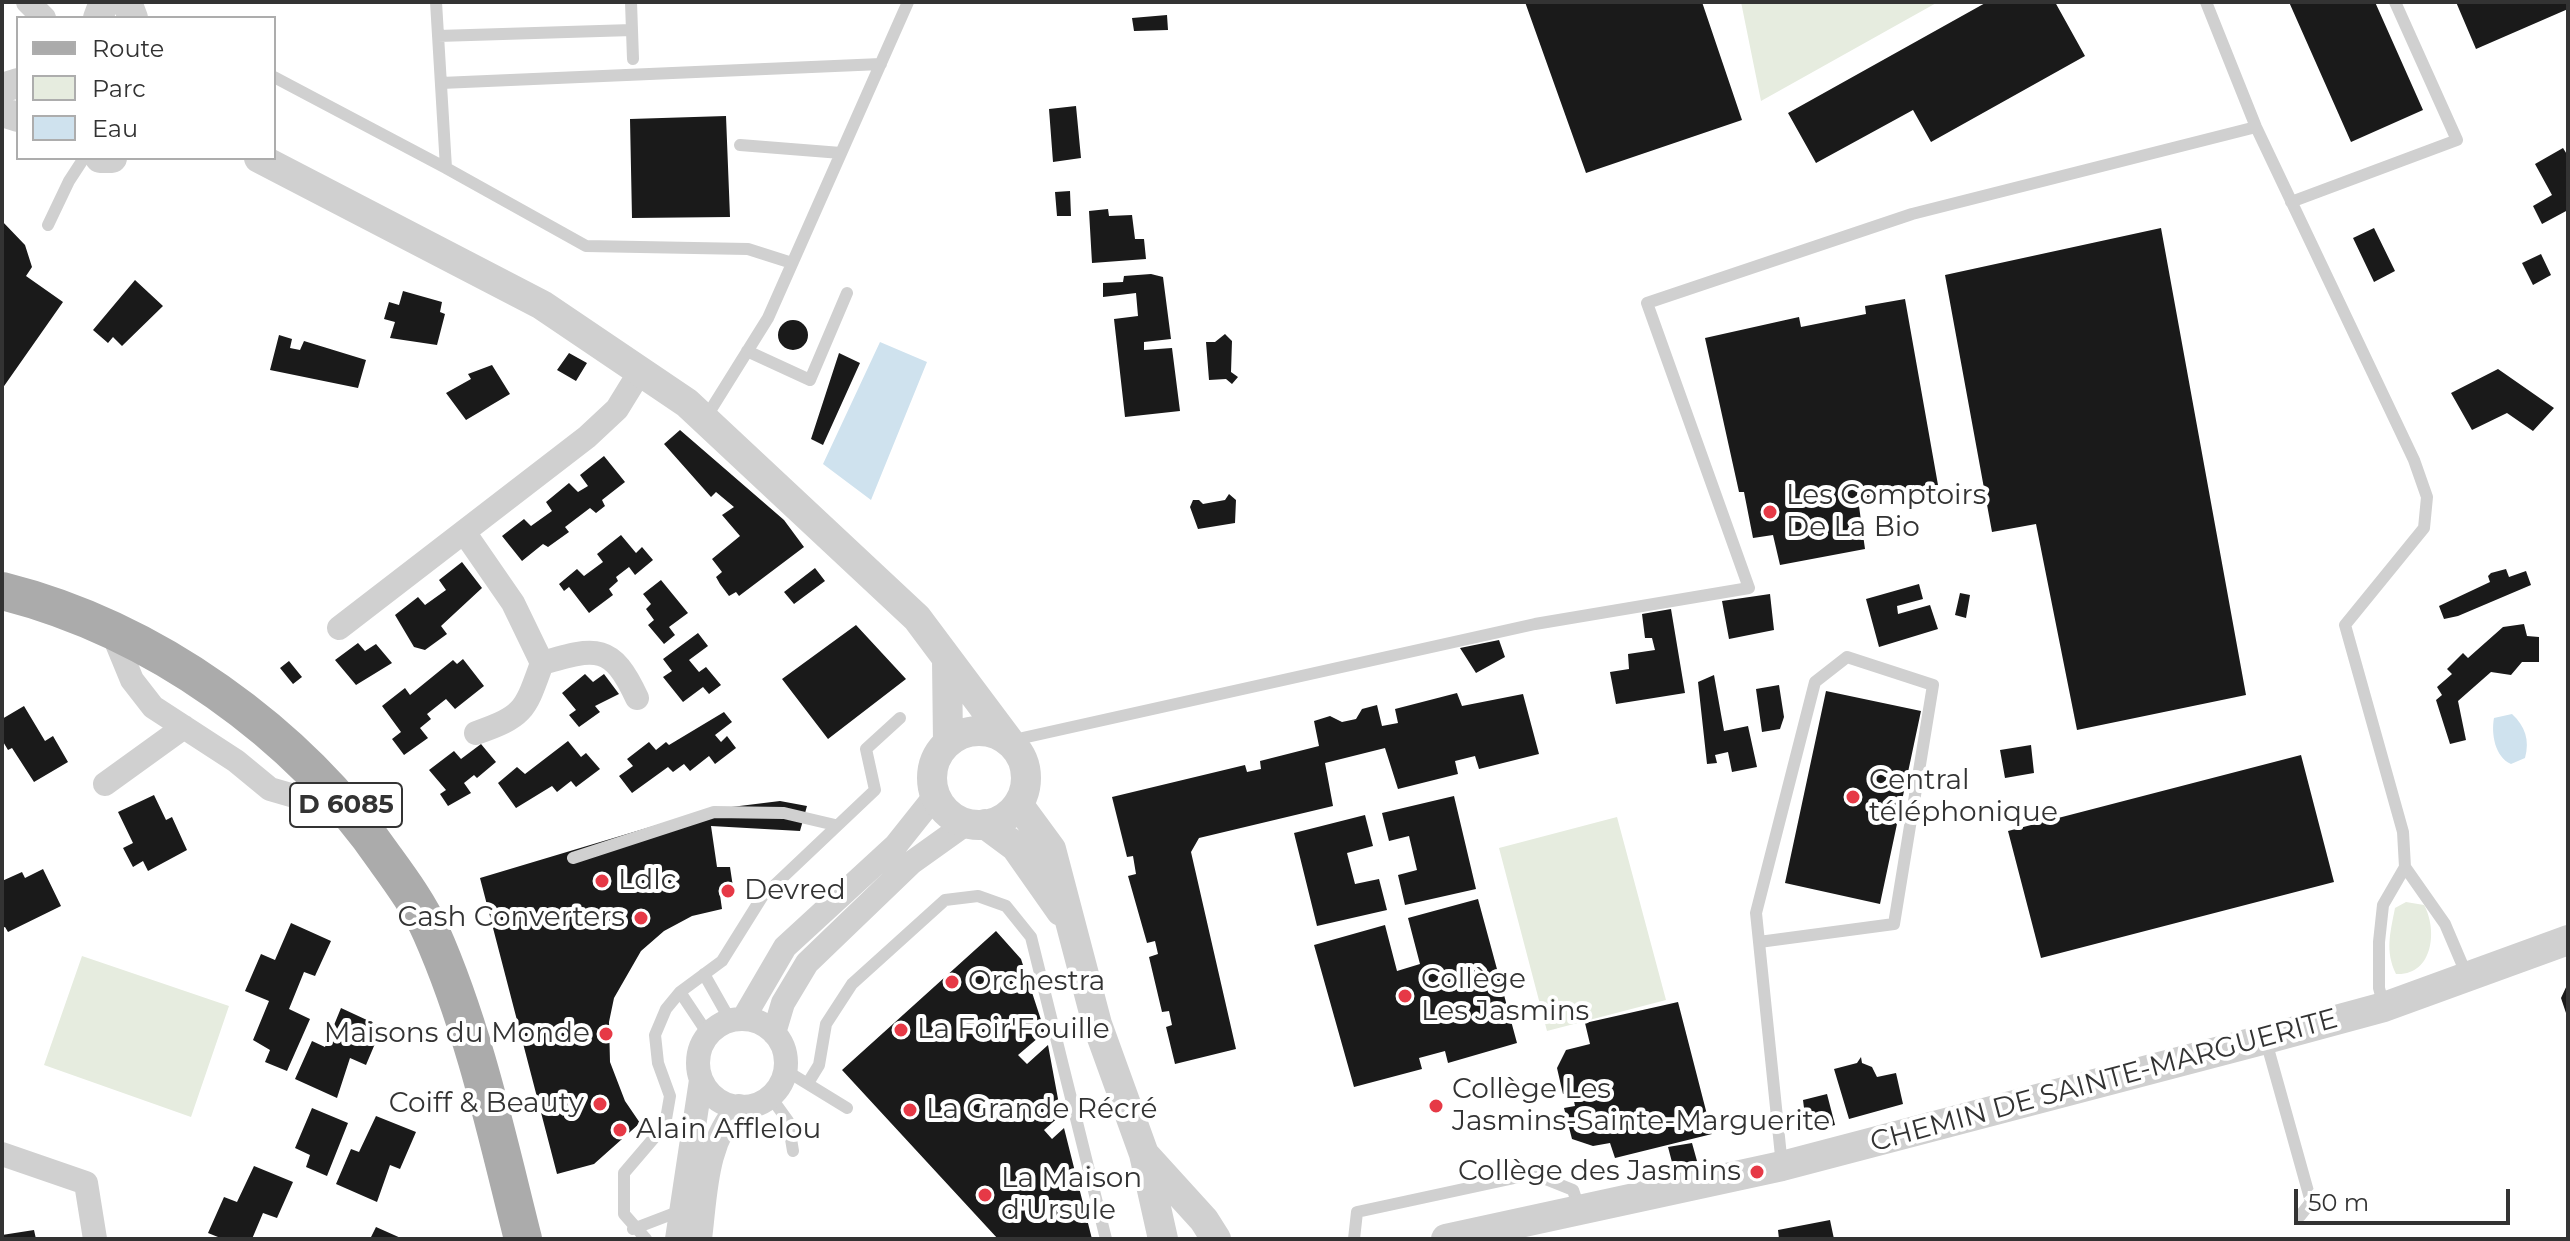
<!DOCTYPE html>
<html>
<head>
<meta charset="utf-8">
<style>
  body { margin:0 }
  #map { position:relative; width:2570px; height:1241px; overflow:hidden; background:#fff; font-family:Montserrat,sans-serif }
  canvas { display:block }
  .frame { position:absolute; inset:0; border:4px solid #333; pointer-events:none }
  .legend { position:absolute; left:16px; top:16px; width:260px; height:144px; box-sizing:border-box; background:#fff; border:2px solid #adadad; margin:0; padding:10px 14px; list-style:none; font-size:24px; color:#333 }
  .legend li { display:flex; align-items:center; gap:16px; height:40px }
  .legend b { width:40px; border:2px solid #adadad }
  .scale { position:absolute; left:2294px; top:1189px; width:216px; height:36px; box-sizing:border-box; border:4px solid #333; border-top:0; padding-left:10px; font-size:24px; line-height:28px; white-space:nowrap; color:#333; -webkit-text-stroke:6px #fff; paint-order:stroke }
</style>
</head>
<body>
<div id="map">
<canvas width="2570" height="1241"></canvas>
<div class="frame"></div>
<ul class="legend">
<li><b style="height:10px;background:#ababab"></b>Route</li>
<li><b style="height:22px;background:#e6ecdf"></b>Parc</li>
<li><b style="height:22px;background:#cfe2ee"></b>Eau</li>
</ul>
<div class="scale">50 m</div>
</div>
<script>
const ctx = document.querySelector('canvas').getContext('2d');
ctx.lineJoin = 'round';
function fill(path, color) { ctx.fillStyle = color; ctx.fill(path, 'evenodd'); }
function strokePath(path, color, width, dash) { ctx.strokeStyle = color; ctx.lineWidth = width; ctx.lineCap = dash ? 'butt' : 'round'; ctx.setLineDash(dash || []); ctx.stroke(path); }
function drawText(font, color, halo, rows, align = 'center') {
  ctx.font = font + ' Montserrat,sans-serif'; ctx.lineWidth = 8; ctx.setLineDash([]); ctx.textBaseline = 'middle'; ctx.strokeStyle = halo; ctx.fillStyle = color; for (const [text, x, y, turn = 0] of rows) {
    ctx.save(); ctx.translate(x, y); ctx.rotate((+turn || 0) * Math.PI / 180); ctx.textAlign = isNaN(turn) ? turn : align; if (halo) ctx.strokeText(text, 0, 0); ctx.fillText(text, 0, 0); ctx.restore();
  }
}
fill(new Path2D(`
  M1741,2H1938L1761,101Z
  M1617,817L1666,1000L1547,1031L1499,848Z
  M2406,902L2424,905C2438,930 2433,976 2396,974C2385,951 2390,934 2395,908Z
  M82,956L229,1006L191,1117L44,1065Z`), '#e6ecdf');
fill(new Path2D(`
  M880,342L927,362L871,500L823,464Z
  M2512,714C2525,726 2530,740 2525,758L2511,764C2495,757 2491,734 2494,718Z`), '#cfe2ee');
fill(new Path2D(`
  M1525,2H1702L1742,120L1586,173Z
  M1987,2H2055L2085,56L1931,142L1913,110L1816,163L1788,113Z
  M2289,2H2375L2423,110L2351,142Z
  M2456,2H2568V9L2476,49Z
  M1167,15L1168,30L1134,31L1132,18Z
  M1076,106L1081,158L1053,162L1049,109Z
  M726,116L730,217L632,218L630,119Z
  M2563,148L2568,156V210L2542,224L2533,206L2552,195L2535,164Z
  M1070,191L1071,216H1057L1055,192Z
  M1108,209L1109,216L1132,215L1135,239H1144L1146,259L1092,263L1089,211Z
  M2,221L25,245L32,267L26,276L63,302L2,389Z
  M2161,228L2246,695L2077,730L2036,524L1992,532L1945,275Z
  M2374,228L2395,271L2374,282L2353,238Z
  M2541,254L2551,275L2533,285L2522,263Z
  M1151,274L1163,277L1171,339L1144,342V350L1172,348L1180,411L1125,417L1114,319L1138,316L1136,293L1103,297V283L1123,282L1124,276Z
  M135,280L163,306L122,346L113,337L108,343L93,330Z
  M403,291L442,302L440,312L445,314L437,345L390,338L395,322L384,319L389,302L399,305Z
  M1905,299L1938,485L1858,499L1865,549L1780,565L1773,535L1753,538L1744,492H1739L1705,338L1799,317L1801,327L1866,314L1865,306Z
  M778 335a15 15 0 1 1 30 0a15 15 0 1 1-30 0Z
  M1225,334L1232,341L1231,372L1238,377L1232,384L1226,379L1209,380L1206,342H1215Z
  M279,335L292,339L290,348L300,350L304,341L366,360L358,388L270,370Z
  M569,353L587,363L576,381L557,370Z
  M839,353L860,363L823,445L811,439Z
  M492,365L510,394L466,420L446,393L471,379L468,374Z
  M2498,369L2554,408L2533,431L2507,413L2472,430L2451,393Z
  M680,430L784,520L804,547L739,596L736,592L729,596L720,584L716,577L722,572L712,559L740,536L722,515L734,507L716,492L711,497L664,444Z
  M604,456L625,482L602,500L605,506L596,513L590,508L565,527L569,532L548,547L543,544L522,561L502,536L524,519L531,526L552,511L546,502L569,483L578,492L588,486L580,475Z
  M1229,494L1236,500L1235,523L1198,529L1190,507L1193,500H1199L1203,504L1225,500Z
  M621,535L636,553L642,547L653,560L635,575L629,567L616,577L618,581L609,589L613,595L589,613L569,587L564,591L559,584L577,569L584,576L603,562L597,554Z
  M462,562L482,588L441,626L447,634L425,650L414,647L395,615L418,597L425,605L446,590L439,580Z
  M815,568L825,581L794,604L784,592Z
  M2506,569L2509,577L2526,571L2531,585L2458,616L2444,619L2439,606L2490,582L2488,576L2491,573Z
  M661,580L688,613L669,627L675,635L664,644L648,625L654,620L646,609L651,604L643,594Z
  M1919,584L1923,599L1897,606L1898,614L1930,605L1938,629L1879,647L1866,599Z
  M1960,593L1970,595L1966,618L1955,615Z
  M1770,594L1774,630L1729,639L1722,601Z
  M1671,609L1685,693L1616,704L1610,672L1629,669L1628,654L1655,650L1652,638H1645L1642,614Z
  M2524,624L2527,636L2539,637V662H2522L2511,675L2491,672L2458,701L2466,740L2450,744L2436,700L2442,695L2437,687L2452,674L2447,669L2463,653L2468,658L2503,627Z
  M856,625L906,679L828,739L782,679Z
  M698,633L708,646L689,660L699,672L706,667L721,685L709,694L703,687L683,702L663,677L672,671L663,659Z
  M1499,640L1505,657L1476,673L1460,648Z
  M358,643L365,651L376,644L392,663L356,685L335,660Z
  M463,659L484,686L455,709L446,699L427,714L431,719L420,728L428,738L404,755L392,739L401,732L382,706L405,688L410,695L453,660L457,664Z
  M289,661L302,677L293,684L280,668Z
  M585,674L593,682L604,674L619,694L595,706L600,712L579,727L569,715L576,710L562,693Z
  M1714,675L1724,731L1748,726L1757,767L1732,772L1728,752L1715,755L1717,763L1707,764L1698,682Z
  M1779,685L1784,717L1780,729L1762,732L1756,689Z
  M1826,691L1921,711L1880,904L1785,883Z
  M1457,693L1462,706L1523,694L1539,754L1479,769L1475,756L1455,761L1458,774L1398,789L1385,748L1325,763L1333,806L1199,838L1191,852L1236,1049L1175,1064L1166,1027L1172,1025L1169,1011L1162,1012L1149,957L1158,954L1155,941L1147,943L1128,876L1136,874L1133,856L1127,857L1112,797L1245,765L1247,772L1261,769L1260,761L1319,746L1314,721L1330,716L1342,722L1356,719L1362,709L1377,705L1382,726L1398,723L1395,709Z
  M24,706L45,741L53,736L68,762L34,782L12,748L8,750L2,740V719Z
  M724,712L732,722L715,735L721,742L727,736L736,748L715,764L709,756L690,771L684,764L673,772L668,767L632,793L619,776L633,766L627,759L649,742L656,750L666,742L669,745Z
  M568,741L581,757L586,753L600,769L576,787L571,781L557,792L552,786L516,808L498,783L517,767L525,774Z
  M481,744L496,762L477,778L474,775L464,783L471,793L448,806L440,794L446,790L429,770L454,751L461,759Z
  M2031,745L2034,773L2005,778L2000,750Z
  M2301,755L2334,882L2041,958L2008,831Z
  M154,795L166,820L172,817L187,850L148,871L143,861L133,867L123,848L133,843L118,812Z
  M1454,796L1476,889L1405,905L1398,875L1417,870L1409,836L1389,841L1382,813Z
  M780,801L807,806L800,831L711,826L717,867H730L733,887L727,888V894L720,895L722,909L692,916L664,931L641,951L614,998L609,1022L610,1062L625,1101L640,1123L594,1164L557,1174L480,878L707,810Z
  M1365,815L1373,846L1347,853L1355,884L1379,879L1387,910L1317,926L1294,833Z
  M43,869L61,906L8,932L5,927L2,928V881L22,872L25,878Z
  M1478,899L1517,1043L1448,1063L1445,1051L1419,1058L1422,1069L1354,1087L1314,945L1385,925L1397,971L1420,964L1408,918Z
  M291,923L331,941L315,976L304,972L289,1009L310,1019L287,1071L265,1062L270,1050L253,1040L269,1001L245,991L261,954L275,960Z
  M996,931L1021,959L1045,1032L1018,1055L1027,1064L1048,1045L1061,1115L1044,1130L1052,1139L1064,1128L1092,1239H998L842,1070Z
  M2568,983V1019L2561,998Z
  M1678,1002L1712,1134L1615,1158L1610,1143L1593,1146L1572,1139L1564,1108L1575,1106L1572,1092L1563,1094L1557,1068L1566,1050L1590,1044L1585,1023Z
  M341,1008L382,1027L366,1065L350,1058L337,1098L295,1079L312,1041L325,1047Z
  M1861,1057L1862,1063L1872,1067L1877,1077L1896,1073L1903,1104L1849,1119L1834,1069L1857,1063Z
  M1827,1094L1835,1125L1807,1132L1803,1100Z
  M312,1108L348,1123L327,1176L306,1167L310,1155L295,1148Z
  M376,1116L416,1132L400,1169L390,1165L377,1202L336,1184L351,1149L359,1152Z
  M1692,1143L1697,1161L1673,1166L1668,1147Z
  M254,1166L293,1182L277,1218L263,1213L252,1239H223L208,1233L224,1197L237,1202Z
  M1830,1220L1834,1239H1779L1778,1230Z
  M376,1227L403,1239H370Z
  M34,1230L36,1239H2V1235Z`), '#1a1a1a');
strokePath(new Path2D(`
  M436,2L446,168L586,246L748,249L792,263
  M631,2L633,59
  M2206,2L2256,127L2414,460L2427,497L2424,528L2345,625L2403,832L2405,867L2383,905L2379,942V988L2384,1007
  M438,36L632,30
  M274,77L446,168
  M441,83L881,64
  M740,145L841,153
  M2291,202L2457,140L2395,2
  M48,225L69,181L84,158
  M747,351L810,380L847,293
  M705,419L768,318L908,2
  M1009,741L1535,624L1749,588L1647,303L1912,214L2256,127
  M573,858L714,812L784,813L835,825
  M2405,867L2445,924L2468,978
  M1759,942L1894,924L1933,685L1847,657L1815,682L1756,913L1759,942L1782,1166
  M704,974L730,1020
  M680,992L708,1034
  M2266,1041L2311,1202L2300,1216
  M785,1070L847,1108
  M808,1083L819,1065L826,1024L852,984L945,900L978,896L1006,906L1031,937L1106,1239
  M770,1096L788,1121L793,1151
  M633,1229L680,1211
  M646,1239L624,1214V1173L665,1125L670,1096L658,1063L655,1035L666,1009L680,992L722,961L762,897L875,790L866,749L900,718
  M1354,1239L1357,1212L1533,1174L1573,1190L1580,1211`), '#d0d0d0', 12);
strokePath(new Path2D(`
  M28,2L44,18
  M464,532L513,603L542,663C597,647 612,644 637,698
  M339,628L587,437L617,409L641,370
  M113,634L132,680L153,707L236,761L270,789L346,811
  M476,733C525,716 525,710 542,663
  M105,784L184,727
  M743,1019L785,947L896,845L935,796
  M698 1063a44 44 0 1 1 88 0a44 44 0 1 1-88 0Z
  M774,1033L783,1003L807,963L911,863L967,823
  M2,1154L86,1183L95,1239
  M677,1239L701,1080
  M700,1239C706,1192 705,1143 739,1106`), '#d0d0d0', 24);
strokePath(new Path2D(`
  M127,2L133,18
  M98,18L104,2
  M2,88L18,83
  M2,112L18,117
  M100,158H112
  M259,158L542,305L687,403L917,618L1009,741
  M947,660L948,742
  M932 778a47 47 0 1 1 94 0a47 47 0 1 1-94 0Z
  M1018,804L1051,849L1097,1024L1144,1154L1163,1239
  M985,824L1016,847L1061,911
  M1144,1154L1204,1220L1216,1239
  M1446,1239L1782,1166L2266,1039L2384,1007L2568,940`), '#d0d0d0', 30);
strokePath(new Path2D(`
  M2,591C153,629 298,732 386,860C402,882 420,907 431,932C474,1029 497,1136 523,1239`), '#ababab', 38);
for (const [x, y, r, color] of [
  [1770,512,8,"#e63946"],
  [1853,797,8,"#e63946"],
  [602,881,8,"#e63946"],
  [728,891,8,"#e63946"],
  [641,918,8,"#e63946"],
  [952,982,8,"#e63946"],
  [1405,996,8,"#e63946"],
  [901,1030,8,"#e63946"],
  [606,1034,8,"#e63946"],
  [600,1104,8,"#e63946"],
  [1436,1106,8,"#e63946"],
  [910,1110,8,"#e63946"],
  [620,1130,8,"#e63946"],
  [1757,1172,8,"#e63946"],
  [985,1195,8,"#e63946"]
]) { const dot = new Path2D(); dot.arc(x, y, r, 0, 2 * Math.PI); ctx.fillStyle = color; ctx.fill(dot); strokePath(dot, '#fff', 3); }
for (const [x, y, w] of [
  [346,805,112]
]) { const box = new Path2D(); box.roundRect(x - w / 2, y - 22, w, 44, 6); ctx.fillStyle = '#fff'; ctx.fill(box); strokePath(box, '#333', 2); }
drawText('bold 26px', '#333', null, [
  ["D 6085",346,805]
]);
drawText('28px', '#333', '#fff', [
  ["Les Comptoirs",1786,496],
  ["De La Bio",1786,528],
  ["Central",1869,781],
  ["téléphonique",1869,813],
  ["Ldlc",618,881],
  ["Devred",744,891],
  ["Cash Converters",625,918,"right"],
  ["Collège",1421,980],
  ["Les Jasmins",1421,1012],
  ["Orchestra",968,982],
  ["La Foir'Fouille",917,1030],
  ["Maisons du Monde",590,1034,"right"],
  ["Collège Les",1452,1090],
  ["Jasmins-Sainte-Marguerite",1452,1122],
  ["Coiff & Beauty",584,1104,"right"],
  ["La Grande Récré",926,1110],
  ["Alain Afflelou",636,1130],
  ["Collège des Jasmins",1741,1172,"right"],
  ["La Maison",1001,1179],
  ["d'Ursule",1001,1211]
], 'left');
drawText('28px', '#333', '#fff', [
  ["CHEMIN DE SAINTE-MARGUERITE",2104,1081,-15]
]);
</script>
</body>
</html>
